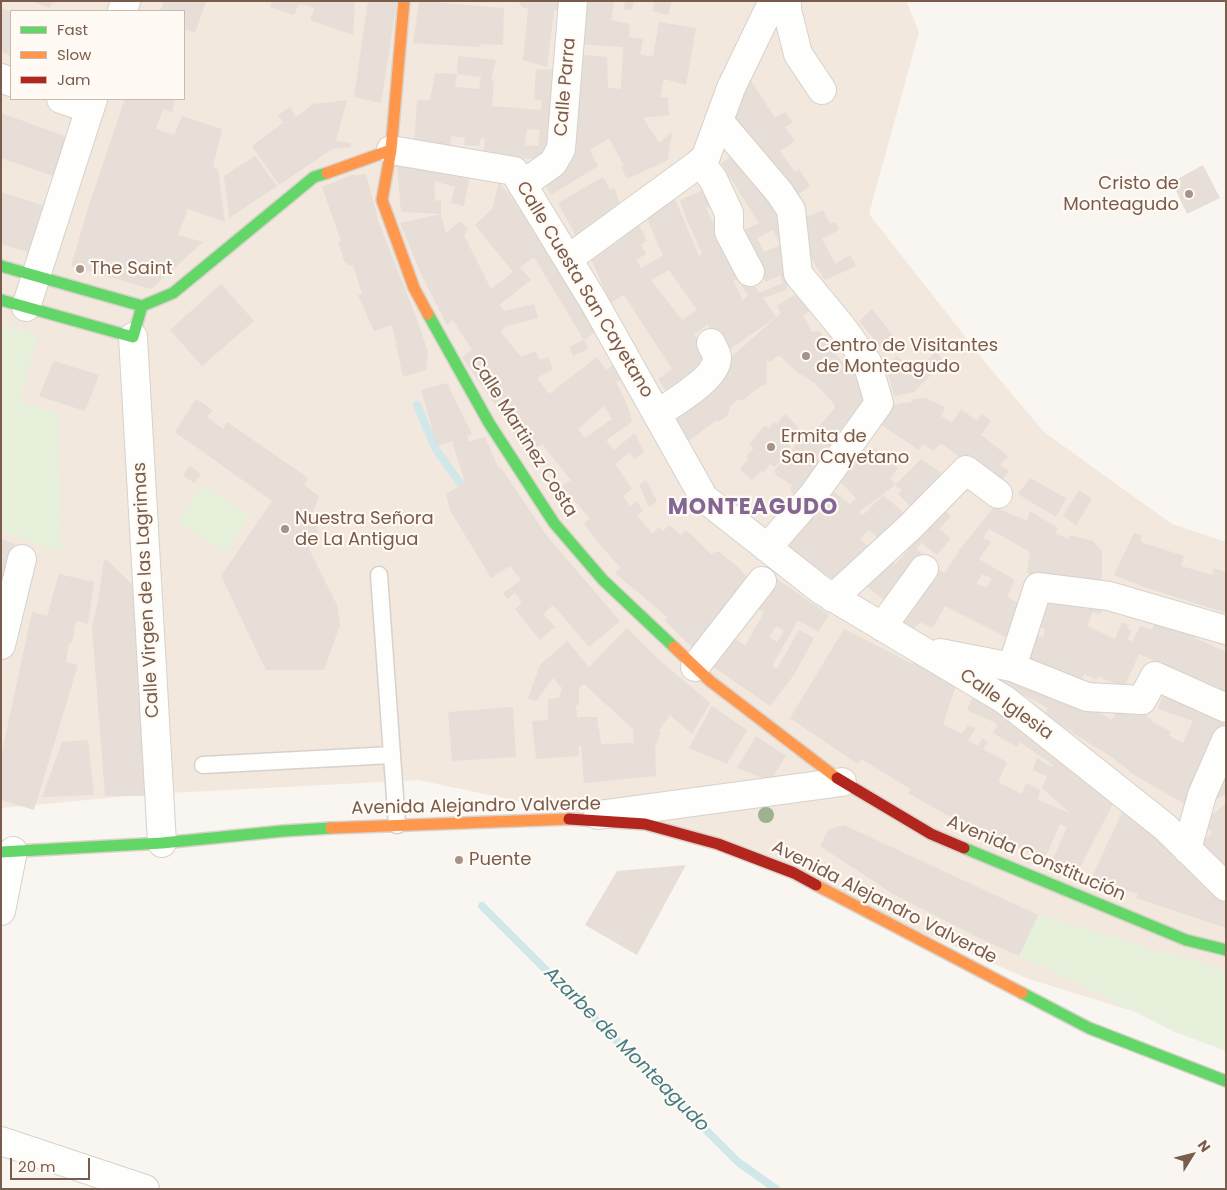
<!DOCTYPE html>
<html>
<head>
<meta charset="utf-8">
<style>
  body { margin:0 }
  #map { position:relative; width:1227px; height:1190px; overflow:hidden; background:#f9f5f0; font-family:Poppins,sans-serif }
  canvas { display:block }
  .frame { position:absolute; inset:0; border:2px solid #7a5c4d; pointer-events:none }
  .legend { position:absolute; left:10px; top:10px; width:175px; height:90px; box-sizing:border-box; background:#fffaf3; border:1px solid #cabbb1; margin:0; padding:6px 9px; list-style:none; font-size:15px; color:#7a5c4d }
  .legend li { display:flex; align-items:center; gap:10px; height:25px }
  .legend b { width:25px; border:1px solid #cabbb1 }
  .north { position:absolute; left:1167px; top:1130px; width:50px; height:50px; -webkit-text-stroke:4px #fffaf3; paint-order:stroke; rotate:54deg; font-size:14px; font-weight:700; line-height:20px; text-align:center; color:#7a5c4d }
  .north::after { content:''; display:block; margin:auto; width:18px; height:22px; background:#7a5c4d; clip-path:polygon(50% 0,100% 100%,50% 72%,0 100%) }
  .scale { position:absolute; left:10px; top:1158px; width:80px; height:22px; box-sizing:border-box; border:2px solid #7a5c4d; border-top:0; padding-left:6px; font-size:15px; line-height:18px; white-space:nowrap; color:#7a5c4d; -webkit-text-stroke:4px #fffaf3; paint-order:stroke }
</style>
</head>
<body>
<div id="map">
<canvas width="1227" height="1190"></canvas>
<div class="frame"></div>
<ul class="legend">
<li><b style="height:6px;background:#63d668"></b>Fast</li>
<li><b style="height:6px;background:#ff974d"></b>Slow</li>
<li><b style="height:6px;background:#b3261e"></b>Jam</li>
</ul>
<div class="north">N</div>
<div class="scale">20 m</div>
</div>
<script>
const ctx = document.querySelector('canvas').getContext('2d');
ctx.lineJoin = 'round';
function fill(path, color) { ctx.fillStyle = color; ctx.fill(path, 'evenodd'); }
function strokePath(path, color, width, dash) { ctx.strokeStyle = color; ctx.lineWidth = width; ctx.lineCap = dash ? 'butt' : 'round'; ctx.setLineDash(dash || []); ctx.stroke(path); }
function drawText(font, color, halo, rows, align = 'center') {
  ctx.font = font + ' Poppins,sans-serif'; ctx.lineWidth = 4.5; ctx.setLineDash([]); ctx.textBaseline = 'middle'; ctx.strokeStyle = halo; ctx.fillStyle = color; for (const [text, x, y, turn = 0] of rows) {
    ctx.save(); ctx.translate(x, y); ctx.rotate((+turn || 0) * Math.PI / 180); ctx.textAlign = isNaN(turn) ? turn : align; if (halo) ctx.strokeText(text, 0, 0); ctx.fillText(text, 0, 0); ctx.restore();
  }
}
fill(new Path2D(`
  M1,1H906L919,32L869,214L985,362L1044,432L1172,524L1226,542V1040L1029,979L718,844L419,780L150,794L1,808ZM11,11H184V99H11Z`), '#f2e8de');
fill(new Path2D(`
  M5,325L38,335L19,401L59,415L61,552L1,531V336Z
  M202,485L249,516L225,553L178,522Z
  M1038,915L1226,970V1051L1175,1032L1084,986L1019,956Z`), '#e7f0db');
strokePath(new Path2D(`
  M417,405L435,448L460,483
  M482,906L738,1162L776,1189`), '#d0e8ea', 8);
fill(new Path2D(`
  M31,1H53L50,8Z
  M164,1H206L195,33L184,29V11H160Z
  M272,1H355L353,35L310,20L315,8L299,4L294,15L270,7Z
  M368,1H397L381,103L354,97Z
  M419,1L504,8L503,45L479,44L480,47L413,43Z
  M518,1H568L566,11L554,10L547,67L523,60L528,9L522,7Z
  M581,1H614L611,20L630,24L629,37L643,39L640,54L653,57L659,22L696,28L686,85L664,79L660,97H668L669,115L643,118L659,143L672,132L668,160L627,179L621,167L624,166L609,138L590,150L598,166L551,195L542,178L575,57L586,55L607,57L608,88L621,89L623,47L575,44Z
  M625,1H634L632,10L624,9Z
  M655,1H672L668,15L652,11Z
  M1,8L11,12V56L1,52Z
  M458,56L496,60L491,79L494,80L492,106L541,110L542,101L534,99L536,69L557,70L556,156L537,159L483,157L485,139L481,138L479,146L464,145L465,138L451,136L450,146L414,143L417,100H430L435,73L457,74L455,87L479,89L481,77L457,74ZM527,129L540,130L538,146L525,145Z
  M750,79L775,118L785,112L793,122L785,127L795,141L780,151L795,172L799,169L810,186L790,200L733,119V95Z
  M125,99H175L172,112L163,109L156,129L174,135L182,116L222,129L213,167L218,169L225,222L188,209L178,235L203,242L151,289L71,266L89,205Z
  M347,100L336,141L351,143V147L332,149L279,185L252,146L283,123L278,115L290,107L296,117L313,104Z
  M1,113L70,138L56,177L1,158Z
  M739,152L775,192L789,266L787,290L763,298L776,317L726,352L707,325L694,335L705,350L700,353L708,366L669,396L658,379L672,369L624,295L610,303L589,254L639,225L647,241L641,245L646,254L636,260L641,268L663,256L646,216L675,199L699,256L702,253L686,218L680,200L712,186L718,203L706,208L722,240L737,255L759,293L783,283L780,275L766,282L734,235L759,223L721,163ZM773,230L780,245L764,252L757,238ZM669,270L697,310L682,320L651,280ZM738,279L748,296L743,300L733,281Z
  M255,156L277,186L229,218L224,176Z
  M396,157L470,175L464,206L451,203L455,187L434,181L435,201L441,200V214L401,212Z
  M1203,165L1220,198L1187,214L1172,182Z
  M366,174L379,223L416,317L428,352L426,370L403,377L392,325L374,331L358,295L362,294L353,265L349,266L347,263H345L338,242L341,241L322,187L352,175Z
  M603,177L610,190L614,188L624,214L580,243L558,203Z
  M499,182L548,243L599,329L584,340L588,349L573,356L569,347L584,340L534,257L520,267L531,280L499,305L504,311L534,304L538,318L507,326L500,331L521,357L535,351L540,360L548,357L553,369L537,378L549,394L597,357L606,370L616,363L627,377L616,382L628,407L632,422L606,440L614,450L635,433L644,452L634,459L630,452L615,464L632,489L623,496L630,507L637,501L643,511L637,516L653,534L658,527L663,531L669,525L681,535L686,530L711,554L718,551L739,568L753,585L700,655L665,621L667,617L615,573L621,568L600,545L584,523L590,519L562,486L571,480L542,444L528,452L462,357L472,350L453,320L447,325L422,276L400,223L441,214L446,233L460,221L468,229L464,235L491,289L513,272L475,225L492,209ZM604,406L612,419L585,438L578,429Z
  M1,192L45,206L28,252L1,244Z
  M823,210L830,224L836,222L839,230L822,239L835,264L850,255L856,266L825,280L809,255L793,222Z
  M221,284L254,321L202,366L170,330Z
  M799,292L815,307L803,316L812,332L819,331L843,363L851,359L867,390L862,394L863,400L856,411L833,439L838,443L800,502L790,490L792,485L776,475L774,471L809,429L813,433L835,408L834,404L815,383L797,372L779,355L770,362L767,361L766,385L760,387L743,400H738L731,405L727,416L720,421H715L686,443L669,419L728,360L781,313L777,306Z
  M872,309L894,337L881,348L859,321Z
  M936,352L944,362L914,392L894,396L886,366L897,356L913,373Z
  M54,361L99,375L85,411L39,396Z
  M447,383L472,434L467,436L469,442L485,437L499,469L501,468L547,536L620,621L589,647L553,605L543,614L555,627L540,640L515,609L522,603L515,593L507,599L503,593L521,580L510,566L491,578L450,510L446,494L465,482L452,441L437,446L421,390Z
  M926,398L945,407L941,416L952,423L961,409L977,421L982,414L991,421L981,435L1008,456L1000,465L1009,471L998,486L941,443L933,451L923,444L919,450L877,422L890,405L911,402L914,399Z
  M196,399L213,410L207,417L223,429L227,422L308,478L304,485L319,496L312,515L318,521L317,537L309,549L337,605L340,625L324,670H266L221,576L272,501L175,432Z
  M785,414L799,428L790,438L793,440L789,445L791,448L775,467L770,464L764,472L761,471L752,480L740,469L749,458L746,456L754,448L749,444L765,425L769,429L774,422L777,424Z
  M856,443L869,454L875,448L898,468L890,478L895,485L859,512L863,515L883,495L903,512L910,506L898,494L902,490L895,485L921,459L953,481L886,545L869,530L860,539L877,555L843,586L788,548L827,487L850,504L856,498L832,474Z
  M190,466L201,474L194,483L183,475Z
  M1030,478L1066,498L1056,517L1018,494Z
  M646,480L657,501L649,507L639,485Z
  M1079,490L1092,499L1076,525L1063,516Z
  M936,504L951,516L939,529L951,538L937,555L922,543L916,549L931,561L887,602L857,579L883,555L896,564L908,550L898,542Z
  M994,507L1027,521L1030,511L1058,528L1055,533L1069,539V535L1093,541L1102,552V583H1048L1027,573L1030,552L989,529L983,538L991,542L979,559L1015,580L1007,597L1021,605L1010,639L945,606L933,628L920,622L911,633L897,622L932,567L945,573L960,549ZM982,574L992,578L987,588L976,584Z
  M1134,533L1141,535V542L1184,556L1181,566L1212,575L1214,568L1226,572V613L1147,588L1114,575Z
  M1,539L15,544L1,580Z
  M104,560H107L143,595L153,796H105L92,628L98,600Z
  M59,574L94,582L88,624L76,621L72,643H69L66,662L78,665L34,810L1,800V757L32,612L47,616Z
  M770,574L829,615L818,632L798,620L772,666L777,669L799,630L814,638L794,675L770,706L708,663L730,635L745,646L764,612L750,605ZM776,626L784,631L777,642L769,637Z
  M1042,595L1107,600L1100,615L1093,612L1087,626L1115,639L1122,622L1129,626L1128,629L1132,631L1127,639L1132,642L1140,626L1152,630L1156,617L1196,636L1195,638L1226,652V692L1139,654L1124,688L1098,676L1096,680L1084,674L1081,681L1018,653ZM1034,625L1045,629L1043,637L1032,633Z
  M627,628L658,659L710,703L692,734L670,715L658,732L661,733L655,746L656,776L584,783L581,746H578L579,756L536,759L532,721L548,720V699L559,698L562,688L553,678L536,701L528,698L540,665L567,641L589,667ZM584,684L633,729L634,743L601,744L597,717H577L576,705H579V688Z
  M844,629L913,664L914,662L959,677L943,724L962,734L968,725L976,728L968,740L978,746L982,738L988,742L983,749L1007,762L998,782L1022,794L1026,783L1040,790L1038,800L1070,813L1042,788L1047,776L1033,770L1037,758L1052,767L1053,765L1020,742L1017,747L993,733L998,724L967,710L976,689L1116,798L1077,873L1052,861L1067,827L1060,824L1045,858L1003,842L947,815L908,793L911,789L861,759L858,764L790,718Z
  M1002,668L1092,708L1112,720L1119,708L1134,709L1147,715L1146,716L1152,720L1151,721L1171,732L1169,736L1183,743L1193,721L1158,709L1164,690L1226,719L1192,808L1129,772V770L1107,754L1044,715L1048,708L996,680Z
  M712,706L747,730L727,764L689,748Z
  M513,707L516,757L452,761L448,712Z
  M756,736L786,756L770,781L737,768Z
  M88,740L94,795L42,797L62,742Z
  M1226,751V794L1211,802Z
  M1226,803V872L1199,845L1212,833L1203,823Z
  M1126,804L1226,895V928L1136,898L1138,894L1091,879Z
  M844,825L1038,915L1019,956L981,939L893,894L820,846L829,829Z
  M686,865L637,955L585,925L617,871Z`), '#e6ded7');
const lane = new Path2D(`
  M379,575L397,825
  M203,765L392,755`);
const street = new Path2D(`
  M787,1V10L798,54L822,90
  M122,11L126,1
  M1,78L11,82
  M61,99L90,109
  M719,121L780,193L791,210L798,274L841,326L867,362L879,403L813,495L767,548
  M391,150L514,171L594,302L704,498L821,590L1005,700L1165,827L1226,887
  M700,162L713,179L729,213V232L750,272
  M522,185L553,163L561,149L573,1
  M568,259L705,159L731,88L773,1
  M26,307L93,99
  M133,337L162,843
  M657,414C673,403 718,378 717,357C717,353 712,347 711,343
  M833,598L909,528L966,470L998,494
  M882,627L924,569
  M1,645L22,559
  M940,653L1012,667L1038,587L1109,596L1226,630
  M695,667L762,581
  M1012,667L1087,697L1142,700L1155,676L1226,708
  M598,815L842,782
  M1187,849L1202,795L1226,740
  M1,911L13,851
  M1,1141L145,1189`);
const fast = new Path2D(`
  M1,266L142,306L173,293L314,177L327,173
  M1,300L133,337L142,306
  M428,314L489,423L554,523L603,580L674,647
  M964,848L1186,940L1226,950
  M1,852L162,843L283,831L331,828
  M1022,993L1089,1028L1226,1081`);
const slow = new Path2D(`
  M404,1L391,150L382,200L414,288L428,314
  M327,173L391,150
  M674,647L710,681L837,778
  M331,828L569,819
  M816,885L1022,993`);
const jam = new Path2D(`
  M837,778L931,834L964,848
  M569,819L645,824L718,844L794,873L816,885`);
strokePath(lane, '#d7d1cb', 19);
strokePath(street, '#d7d1cb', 30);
strokePath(fast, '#d9d2cb', 14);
strokePath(slow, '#d9d2cb', 14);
strokePath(jam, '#d9d2cb', 14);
strokePath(lane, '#fefefd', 16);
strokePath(street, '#fefefd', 28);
strokePath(fast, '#63d668', 11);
strokePath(slow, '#ff974d', 11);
strokePath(jam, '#b3261e', 11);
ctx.fillStyle = '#9eb190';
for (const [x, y] of [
  [766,815]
]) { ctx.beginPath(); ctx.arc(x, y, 8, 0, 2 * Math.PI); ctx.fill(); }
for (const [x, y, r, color] of [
  [1189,194,5,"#a69286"],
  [80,269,5,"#a69286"],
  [806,356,5,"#a69286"],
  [771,447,5,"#a69286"],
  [285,529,5,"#a69286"],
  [459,860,5,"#a69286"]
]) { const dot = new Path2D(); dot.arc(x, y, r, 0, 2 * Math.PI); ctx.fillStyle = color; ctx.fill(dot); strokePath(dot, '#fffaf3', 2); }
drawText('18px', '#7a5c4d', '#fffaf3', [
  ["Calle Parra",566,87,-85],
  ["Calle Cuesta San Cayetano",584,290,59],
  ["Calle Martinez Costa",523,437,58],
  ["Calle Virgen de las Lagrimas",147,590,-93],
  ["Calle Iglesia",1006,705,35],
  ["Avenida Alejandro Valverde",476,807,-1],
  ["Avenida Constitución",1036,859,23],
  ["Avenida Alejandro Valverde",884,903,27]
]);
drawText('18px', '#7a5c4d', '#fffaf3', [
  ["Cristo de",1179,184,"right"],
  ["Monteagudo",1179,205,"right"],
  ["The Saint",90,269],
  ["Centro de Visitantes",816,346],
  ["de Monteagudo",816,367],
  ["Ermita de",781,437],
  ["San Cayetano",781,458],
  ["Nuestra Señora",295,519],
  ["de La Antigua",295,540],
  ["Puente",469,860]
], 'left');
drawText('italic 19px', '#437c86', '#fffaf3', [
  ["Azarbe de Monteagudo",626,1050,45]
]);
ctx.letterSpacing = '1px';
drawText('bold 22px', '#846695', '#fffaf3', [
  ["MONTEAGUDO",753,508]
]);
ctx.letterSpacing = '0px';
</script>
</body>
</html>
